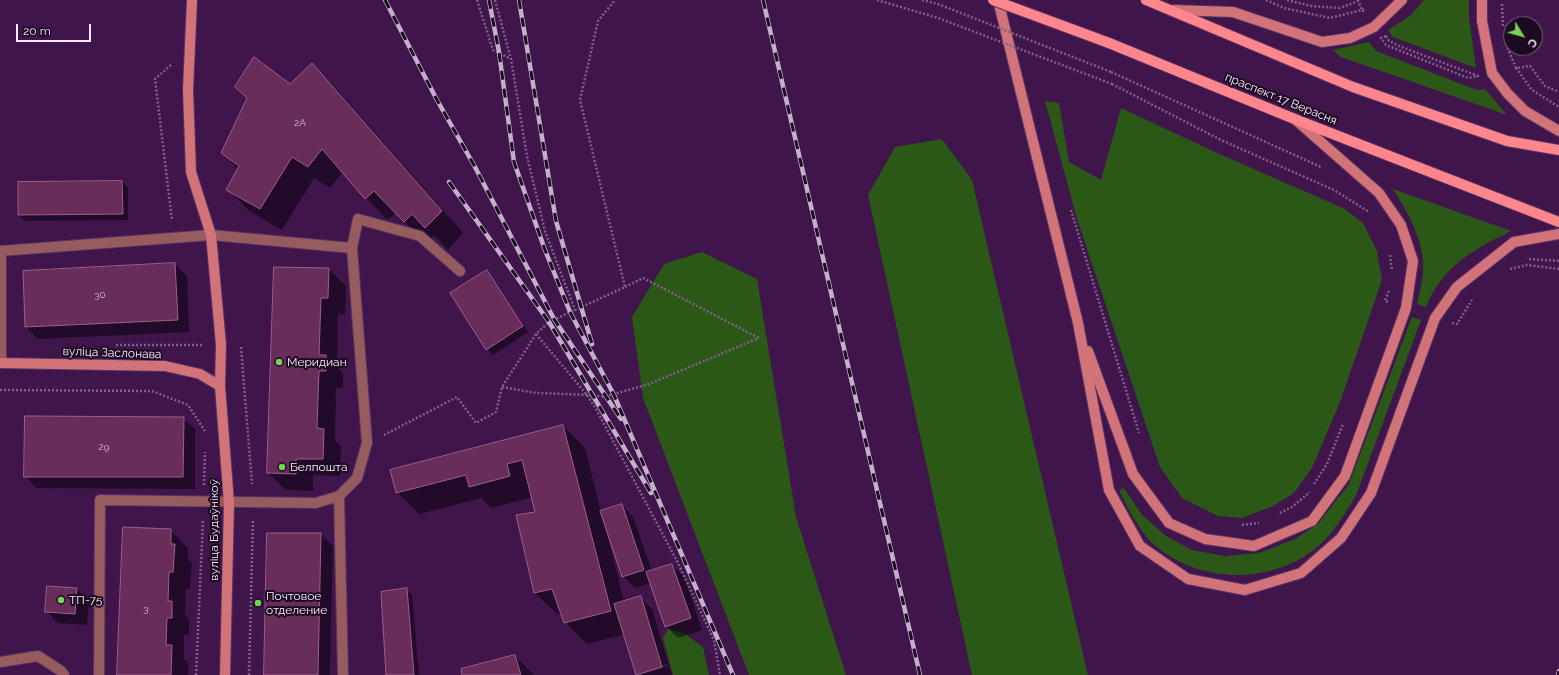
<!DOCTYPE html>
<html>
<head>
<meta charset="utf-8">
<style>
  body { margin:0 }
  #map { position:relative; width:1559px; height:675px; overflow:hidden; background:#3f154c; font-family:Raleway,sans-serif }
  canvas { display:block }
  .north { position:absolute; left:1503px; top:16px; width:40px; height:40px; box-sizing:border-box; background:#1d0b22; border:1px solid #75657a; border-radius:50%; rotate:127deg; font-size:11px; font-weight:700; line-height:16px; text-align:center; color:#faebff }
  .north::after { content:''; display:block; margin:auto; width:14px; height:18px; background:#79d157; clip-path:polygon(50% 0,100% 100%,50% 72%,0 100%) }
  .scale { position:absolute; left:16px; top:24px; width:75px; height:18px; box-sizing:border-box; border:2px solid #faebff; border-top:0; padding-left:5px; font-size:12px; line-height:14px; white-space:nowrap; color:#faebff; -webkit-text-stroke:3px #1d0b22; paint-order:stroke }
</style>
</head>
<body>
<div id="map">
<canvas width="1559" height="675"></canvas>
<div class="north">С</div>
<div class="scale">20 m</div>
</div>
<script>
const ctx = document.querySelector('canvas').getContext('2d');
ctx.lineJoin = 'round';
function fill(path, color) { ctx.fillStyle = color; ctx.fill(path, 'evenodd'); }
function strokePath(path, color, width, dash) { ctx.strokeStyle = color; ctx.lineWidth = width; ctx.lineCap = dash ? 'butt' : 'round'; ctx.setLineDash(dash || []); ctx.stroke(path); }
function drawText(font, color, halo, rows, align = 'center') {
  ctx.font = font + ' Raleway,sans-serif'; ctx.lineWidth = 4; ctx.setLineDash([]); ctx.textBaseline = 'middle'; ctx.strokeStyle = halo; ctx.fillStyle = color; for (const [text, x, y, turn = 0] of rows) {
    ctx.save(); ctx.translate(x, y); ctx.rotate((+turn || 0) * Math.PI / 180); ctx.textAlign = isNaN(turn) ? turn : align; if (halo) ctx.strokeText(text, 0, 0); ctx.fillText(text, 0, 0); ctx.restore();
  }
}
fill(new Path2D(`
  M1424,0H1469V18L1476,68L1393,37L1388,30L1410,16Z
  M1369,42L1376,51L1477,90L1485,89L1507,115L1341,57L1333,50Z
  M1045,101L1059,103L1069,162L1101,180L1121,108L1215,152L1345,209L1363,223L1377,251L1382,280L1340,402L1312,468L1294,493L1273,506L1242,518L1218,516L1182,498L1160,467L1077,219Z
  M942,139L972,180L1088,675H972L868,195L895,147Z
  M1393,189L1511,231C1485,244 1457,258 1440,282C1434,289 1430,298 1426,307L1417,304C1419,294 1422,283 1423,273C1425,241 1409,215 1393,189Z
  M702,252L757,279L796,517L846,675H749L643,398L632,317L664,264Z
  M1412,317L1421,320L1357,493C1346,513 1331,538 1311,552C1263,586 1194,582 1151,542C1137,527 1128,508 1119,490L1124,488L1142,515L1166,536L1192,550L1225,556L1259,553L1295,539L1318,524L1349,484Z
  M668,629L684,633L703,647L709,675H673L663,638Z`), '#2b5817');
fill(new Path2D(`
  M312,65L334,86L463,233L448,250L434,235L426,243L396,213L387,220L343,172L330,188L314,178L282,230L249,211L228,189L238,169L222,153Z
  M122,182L128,188V220L25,221L19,215V183Z
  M175,264L187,276L189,332L38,339L26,327L24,272Z
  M328,269L346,286L345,315L338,314L337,367L343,373V388H336L335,440L341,447L340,476L313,475V491L286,490L268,473Z
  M486,271L492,277L528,332L493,355L487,349L451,294Z
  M183,418L195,429V489L37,488L25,476Z
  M563,426L585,448L601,512L622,505L633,517L652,572L672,565L684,577L702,630L678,638L666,626L651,583L635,588L623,576L608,533H607L624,602L640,597L652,609L672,675H637L625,634L587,644L565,622L562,613L557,614L535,593L537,513L533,497L491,508L481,498L419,514L397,492ZM667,664V666L643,674V672Z
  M170,530L188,548V559L192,563L190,589H186L185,615L189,619V635H184V659L189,664L188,675H118Z
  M321,534L333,546L330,675H265Z
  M77,589L89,601L87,625L58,623L46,611Z
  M406,589L412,595L419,675H387Z
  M515,656L534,675H464Z`), '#0007');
const building = new Path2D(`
  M254,57L290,84L312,63L442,211L425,228L412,214L404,222L374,191L365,199L322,149L308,167L292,157L260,209L226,190L239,166L221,153L247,98L235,87Z
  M122,181L123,214L18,215V182Z
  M175,263L178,320L25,327L23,271Z
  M274,267L329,268L328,298H321L319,355H326V371H319L317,428L324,429L323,459H296V474L267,473Z
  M487,270L523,326L486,350L450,293Z
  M25,416L184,417L183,477H24Z
  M563,425L611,611L564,623L552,589L534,593L516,515L535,512L522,460L507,464L510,476L469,487L466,475L396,493L390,470Z
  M622,504L644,570L622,577L600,511Z
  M123,527L171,529V544H175L173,572H169L168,601H172V618H167L166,645H172L171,675H117Z
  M267,533H321L318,675H264Z
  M672,564L691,618L665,627L646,572Z
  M47,586L77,588L75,614L45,612Z
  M407,588L414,675H386L381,592Z
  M641,596L662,667L636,675L614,604Z
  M515,655L521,675H462L461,669Z`);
fill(building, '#682d59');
strokePath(building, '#9e5e8c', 1);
const service = new Path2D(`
  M0,251L211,235L352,248
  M1,363V251
  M339,496L343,675
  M99,675L100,500L316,503L339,496L357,478L367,443L352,248L358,219L420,236L460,271`);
const minor = new Path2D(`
  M0,662L38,656L61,671L64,675`);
const secondary = new Path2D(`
  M192,0L188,90L191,172L211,235L221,345L220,386L229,503L225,675
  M998,0L1078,323L1109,490L1140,546L1188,579L1245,590L1301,573L1341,538L1371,493L1435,318L1457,287L1514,242L1559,234
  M1482,0V21L1492,73L1508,94L1525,111L1559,131
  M1173,10L1233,12L1322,42L1350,38L1374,27L1402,0
  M1088,351L1133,474L1169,523L1205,539L1254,546L1312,521L1345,476L1406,308L1413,261L1401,225L1379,193L1297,121
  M0,363L165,366L200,374L220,386`);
const primary = new Path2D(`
  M1146,0L1353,87L1507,141L1559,150
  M1109,43L1297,120L1559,222`);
strokePath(service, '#593365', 12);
strokePath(minor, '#593365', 12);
strokePath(secondary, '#593365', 12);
strokePath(primary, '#593365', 12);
strokePath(new Path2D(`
  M477,0L493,50L511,59
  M495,0L511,59L527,156L545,231L575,310
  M1266,0L1284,8L1330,18L1362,10L1364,12
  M1287,0L1311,6L1340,8L1358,1L1362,10L1364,9
  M1502,4L1503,27
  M1386,36L1389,41L1399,46L1478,76L1468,78L1386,45L1381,38Z
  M1506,44L1516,68L1530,66L1545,86L1559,92
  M171,65L155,79L172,220
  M1516,68L1532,90L1559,107
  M1111,72L1321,167
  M1112,84L1221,140L1334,190L1369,212
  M1071,210L1139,433
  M1390,255L1392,270
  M1529,259L1559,261
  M1510,269L1527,265L1559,269
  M625,287L643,278L759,338
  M1388,302L1385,301L1389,290
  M1452,323L1457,324L1472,300
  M536,334L587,395L596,409L678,563L714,640L720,675
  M116,345H203
  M241,347L252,484
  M502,387L536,393L593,395L604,397L649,384L759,338
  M0,390L152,391L188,405L205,431
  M384,435L457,397L476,423L496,412L502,387L536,334L549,322L625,287L580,100L598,21L615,0
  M1314,484L1327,464L1343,424
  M204,485L205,452
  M1280,513L1292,507L1310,492
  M1242,525L1259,523
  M196,675L203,520
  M249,675L253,519`), '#805f8a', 2.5, [2, 2]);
strokePath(service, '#955b5d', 10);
strokePath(minor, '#955b5d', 10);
strokePath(secondary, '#d17378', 10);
strokePath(primary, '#fe868c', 10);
const rail = new Path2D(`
  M385,0L437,100L475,167L554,319L621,419
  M489,0L499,52L514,162L545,250L570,312L614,395L733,675
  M519,0L556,221L592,344
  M763,0L920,675
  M449,182L549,322L651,493
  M1558,675L1559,671`);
strokePath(rail, '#c6afcd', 4.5);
strokePath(rail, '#1d0b22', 3, [9]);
const primaryBridge = new Path2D(`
  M993,0L1109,43`);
strokePath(primaryBridge, '#593365', 12, []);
strokePath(new Path2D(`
  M877,0L938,18L1112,84
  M922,0L938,4L1111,72`), '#805f8a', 2.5, [2, 2]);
strokePath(primaryBridge, '#fe868c', 10);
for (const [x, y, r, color] of [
  [279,362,4,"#79d157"],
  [282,467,4,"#79d157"],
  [61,600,4,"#79d157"],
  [258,603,4,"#79d157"]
]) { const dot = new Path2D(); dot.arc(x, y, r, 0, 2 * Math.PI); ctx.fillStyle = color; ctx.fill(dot); strokePath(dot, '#1d0b22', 1.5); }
drawText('10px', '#d6bcd6', null, [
  ["2А",300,123],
  ["30",100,295],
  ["29",104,447],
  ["3",146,609]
]);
drawText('12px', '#faebff', '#1d0b22', [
  ["праспект 17 Верасня",1281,99,22],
  ["вуліца Заслонава",112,353,2],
  ["вуліца Будаўнікоў",214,530,-90]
]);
drawText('12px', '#faebff', '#1d0b22', [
  ["Меридиан",287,362],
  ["Белпошта",290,467],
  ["Почтовое",266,596],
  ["отделение",266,610],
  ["ТП-75",69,600]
], 'left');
</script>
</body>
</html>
